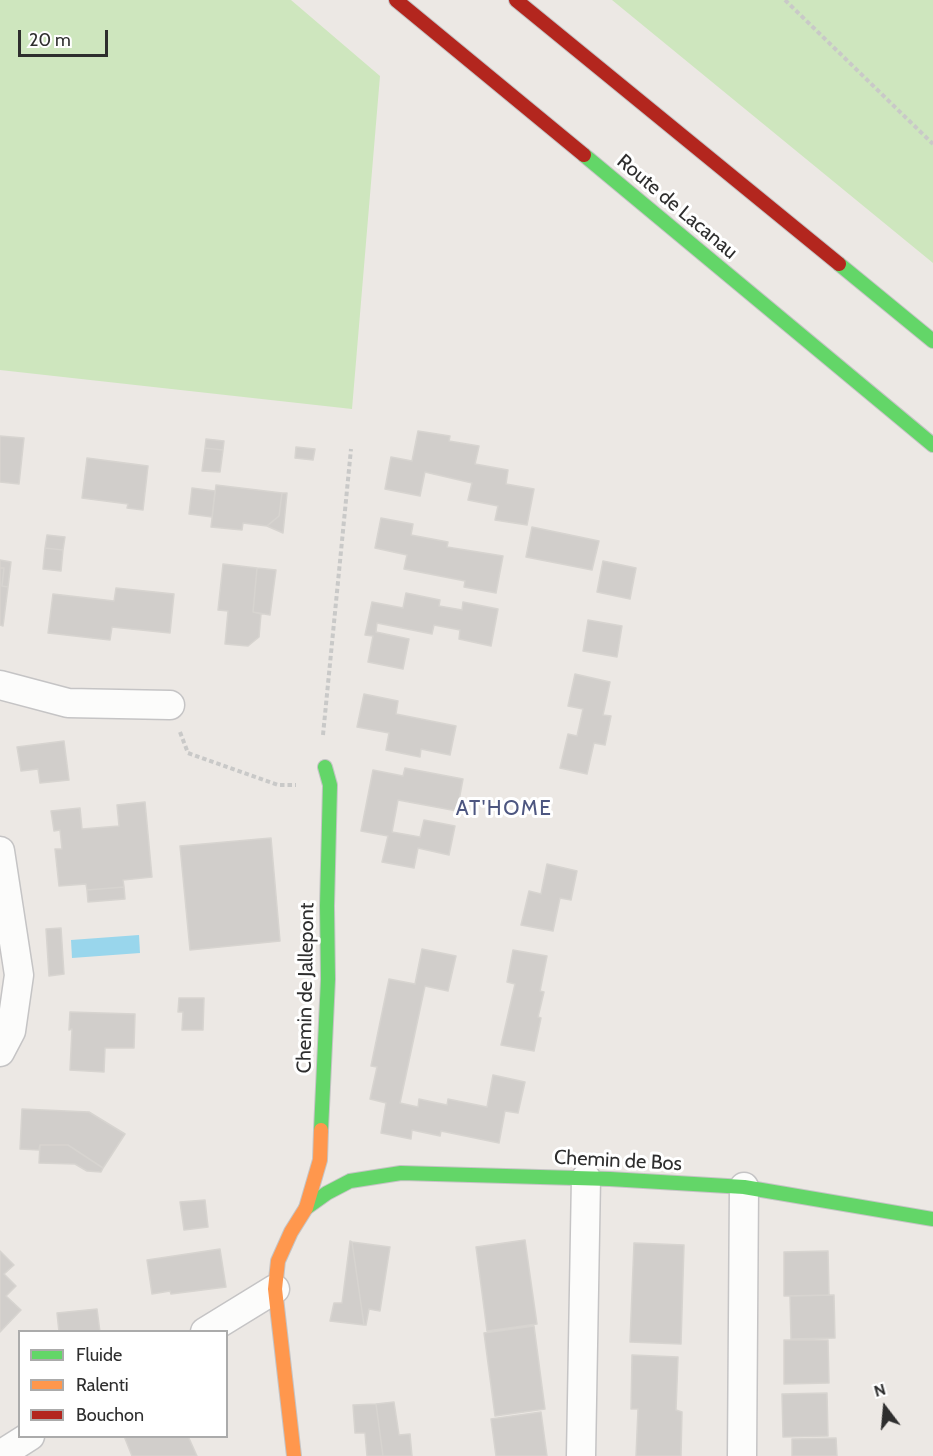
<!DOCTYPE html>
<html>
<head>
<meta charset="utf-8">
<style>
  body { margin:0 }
  #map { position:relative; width:933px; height:1456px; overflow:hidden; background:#ece8e4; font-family:Cabin,sans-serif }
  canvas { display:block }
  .legend { position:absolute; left:18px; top:1330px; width:210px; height:108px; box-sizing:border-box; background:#fff; border:2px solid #ababab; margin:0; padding:8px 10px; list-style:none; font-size:18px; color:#2e2e2e }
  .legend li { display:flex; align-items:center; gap:12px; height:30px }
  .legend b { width:30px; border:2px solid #ababab }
  .north { position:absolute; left:855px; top:1378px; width:60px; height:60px; -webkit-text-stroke:4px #fff; paint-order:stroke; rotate:344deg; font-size:16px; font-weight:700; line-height:24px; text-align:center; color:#2e2e2e }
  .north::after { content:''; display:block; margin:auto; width:21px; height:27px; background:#2e2e2e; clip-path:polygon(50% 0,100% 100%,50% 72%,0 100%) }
  .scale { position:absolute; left:18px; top:30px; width:90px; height:27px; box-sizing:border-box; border:3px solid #2e2e2e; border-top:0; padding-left:8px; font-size:18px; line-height:21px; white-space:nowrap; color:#2e2e2e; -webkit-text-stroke:4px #fff; paint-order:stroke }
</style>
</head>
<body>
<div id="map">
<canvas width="933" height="1456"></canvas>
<ul class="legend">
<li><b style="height:8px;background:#63d668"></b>Fluide</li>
<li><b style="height:8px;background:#ff974d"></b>Ralenti</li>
<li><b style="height:8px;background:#b3261e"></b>Bouchon</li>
</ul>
<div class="north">N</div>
<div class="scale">20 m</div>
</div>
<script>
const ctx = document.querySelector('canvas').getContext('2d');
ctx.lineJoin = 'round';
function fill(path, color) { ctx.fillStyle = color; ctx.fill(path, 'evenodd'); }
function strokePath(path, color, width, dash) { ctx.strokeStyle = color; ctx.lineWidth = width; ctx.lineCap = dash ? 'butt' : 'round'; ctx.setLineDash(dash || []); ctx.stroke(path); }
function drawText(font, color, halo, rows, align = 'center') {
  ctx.font = font + ' Cabin,sans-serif'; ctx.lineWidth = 6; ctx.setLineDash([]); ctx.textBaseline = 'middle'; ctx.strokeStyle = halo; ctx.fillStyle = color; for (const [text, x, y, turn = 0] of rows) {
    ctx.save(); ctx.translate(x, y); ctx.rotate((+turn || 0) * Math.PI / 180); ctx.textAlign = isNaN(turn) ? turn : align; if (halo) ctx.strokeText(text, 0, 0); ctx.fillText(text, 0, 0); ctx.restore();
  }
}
fill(new Path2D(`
  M0,0H291L380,76L352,409L0,370Z
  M612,0H933V263Z`), '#cee6be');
fill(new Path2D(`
  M139,935L140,953L72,958L71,940Z`), '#99d6ec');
const building = new Path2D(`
  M418,431L450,436L449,441L479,446L475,464L508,470L506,484L534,489L527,525L495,520L498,506L468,500L472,483L425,472L420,496L385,489L391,457L412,461Z
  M0,436L24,438L19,484L0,482Z
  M206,439L224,441L223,450L205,448Z
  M296,447L315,449L313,460L295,458Z
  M205,448L223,450L220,472L202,471Z
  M87,458L148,466L143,510L127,508L128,504L82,498Z
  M216,485L282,493L279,516L267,526L243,523L242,530L211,527Z
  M192,488L215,491L212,517L189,514Z
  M282,493H287L283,533L267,526L279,516Z
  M381,518L413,524L411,535L448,542L447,547L503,556L496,593L464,587L465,581L404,569L407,555L375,548Z
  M532,527L599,541L592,570L526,557Z
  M47,535L65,537L63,550L45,548Z
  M45,548L63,550L61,571L43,569Z
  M0,560L11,562L8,587L2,586L4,568H0Z
  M603,561L636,568L630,599L597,592Z
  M223,564L257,568L253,612L261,614L259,637L248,646L225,644L228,611L218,610Z
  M0,568H4L2,586L8,587L3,626L0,625Z
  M257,568L276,570L270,615L253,612Z
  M116,588L174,594L170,633L112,627L110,640L48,633L53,594L114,601Z
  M406,593L440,600L439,606L462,610L463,602L498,609L491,646L459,639L460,630L434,625L432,634L377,623L376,632L409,639L403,669L368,662L373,636L365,635L372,602L403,608Z
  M588,620L622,626L617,657L583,651Z
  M575,674L610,682L603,715L611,716L605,745L594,743L587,774L560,768L568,734L577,736L583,709L568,706Z
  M364,694L398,701L396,714L456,726L450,755L421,749L420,757L386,750L389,733L357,727Z
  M64,741L69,780L40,783L38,769L21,771L17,747Z
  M405,768L463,779L457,811L398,800L392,832L420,837L424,820L455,826L449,855L418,848L414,868L382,862L388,836L361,831L373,770L403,776Z
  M145,802L152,877L123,880L124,887L87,890L86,884L59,886L55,849H62L60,830L54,831L51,811L80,808L82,829L119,826L117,805Z
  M271,838L280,941L190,950L180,846Z
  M547,864L577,871L571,900L560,898L553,931L521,925L529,891L541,894Z
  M124,887L125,899L88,902L87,890Z
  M61,928L64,974L49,976L46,929Z
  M422,949L456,956L448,991L425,986L400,1103L418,1107L419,1099L447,1105L448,1099L487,1107L493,1075L525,1082L518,1113L505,1111L499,1143L441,1131L440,1136L412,1130L411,1139L381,1133L386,1103L370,1099L377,1067L371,1066L389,979L415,984Z
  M513,950L547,956L540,991L544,992L538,1017L541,1018L534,1051L501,1045L515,984L507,982Z
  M179,998H204L203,1030H182L183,1012H178Z
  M70,1012L135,1014L134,1048H105L104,1072L70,1070L72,1029L69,1030Z
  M22,1109L89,1112L125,1134L103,1168L68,1145H40L39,1150L20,1149Z
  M40,1145H68L103,1168L101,1172L87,1171L75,1164L39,1163Z
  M205,1200L208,1227L184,1230L180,1202Z
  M525,1240L537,1324L487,1331L476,1247Z
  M350,1241L352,1242L364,1325L330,1321L334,1303H342Z
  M352,1242L390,1247L380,1311L369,1309L366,1325H364Z
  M634,1243L684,1245L681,1344L630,1342Z
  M220,1249L226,1287L171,1294L170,1291L152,1294L147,1260Z
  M0,1251L14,1265L4,1274L16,1286L6,1296L21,1310L0,1332Z
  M828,1251L829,1295L784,1296V1252Z
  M834,1295L835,1338L791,1339L790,1296Z
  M97,1309L100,1332H59L57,1313Z
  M534,1326L545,1409L495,1416L484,1333Z
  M784,1340H828L829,1383L784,1384Z
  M632,1355L678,1357L676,1410L682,1412L681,1456H636L638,1409H631Z
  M827,1393L828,1436L783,1437L782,1394Z
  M394,1402L399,1435L410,1434L412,1456H383L376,1404Z
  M376,1404L383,1456H367L365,1433H355L353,1405Z
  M541,1412L547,1456H496L491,1419Z
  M124,1436H188L197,1456H132Z
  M836,1438L837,1456H792V1439Z`);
fill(building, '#d1cecb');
strokePath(building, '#d7d4d0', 1.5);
const street = new Path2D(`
  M0,685L68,703L170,705
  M0,851L19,975L11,1031L0,1052
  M205,1332L275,1289
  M0,1455L30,1436
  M581,1456L586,1178
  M742,1456L744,1187`);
const fast = new Path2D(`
  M584,155L933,445
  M839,264L933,341
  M321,1130L328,979L327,906L330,785L325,767
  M306,1208L327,1193L350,1181L401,1173L610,1179L744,1187L933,1219`);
const slow = new Path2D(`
  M294,1456L275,1289L278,1261L291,1232L306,1208L320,1160L321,1130`);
const jam = new Path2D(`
  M396,0L584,155
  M516,0L839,264`);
strokePath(street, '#c5c4c5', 31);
strokePath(fast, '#c5c4c5', 16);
strokePath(slow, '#c5c4c5', 16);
strokePath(jam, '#c5c4c5', 16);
strokePath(new Path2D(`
  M785,0L933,144
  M180,732L188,753L278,785H296
  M323,735L351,449`), '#c9c9c8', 4, [4.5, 3]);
strokePath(street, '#fcfcfb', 28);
strokePath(fast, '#63d668', 14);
strokePath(slow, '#ff974d', 14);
strokePath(jam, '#b3261e', 14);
drawText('20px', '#2e2e2e', '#fff', [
  ["Route de Lacanau",677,207,40],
  ["Chemin de Jallepont",306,988,-89],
  ["Chemin de Bos",618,1161,3]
]);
ctx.letterSpacing = '1.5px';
drawText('21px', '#4d5680', '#fff', [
  ["AT'HOME",504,809]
]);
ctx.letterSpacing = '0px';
</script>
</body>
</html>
